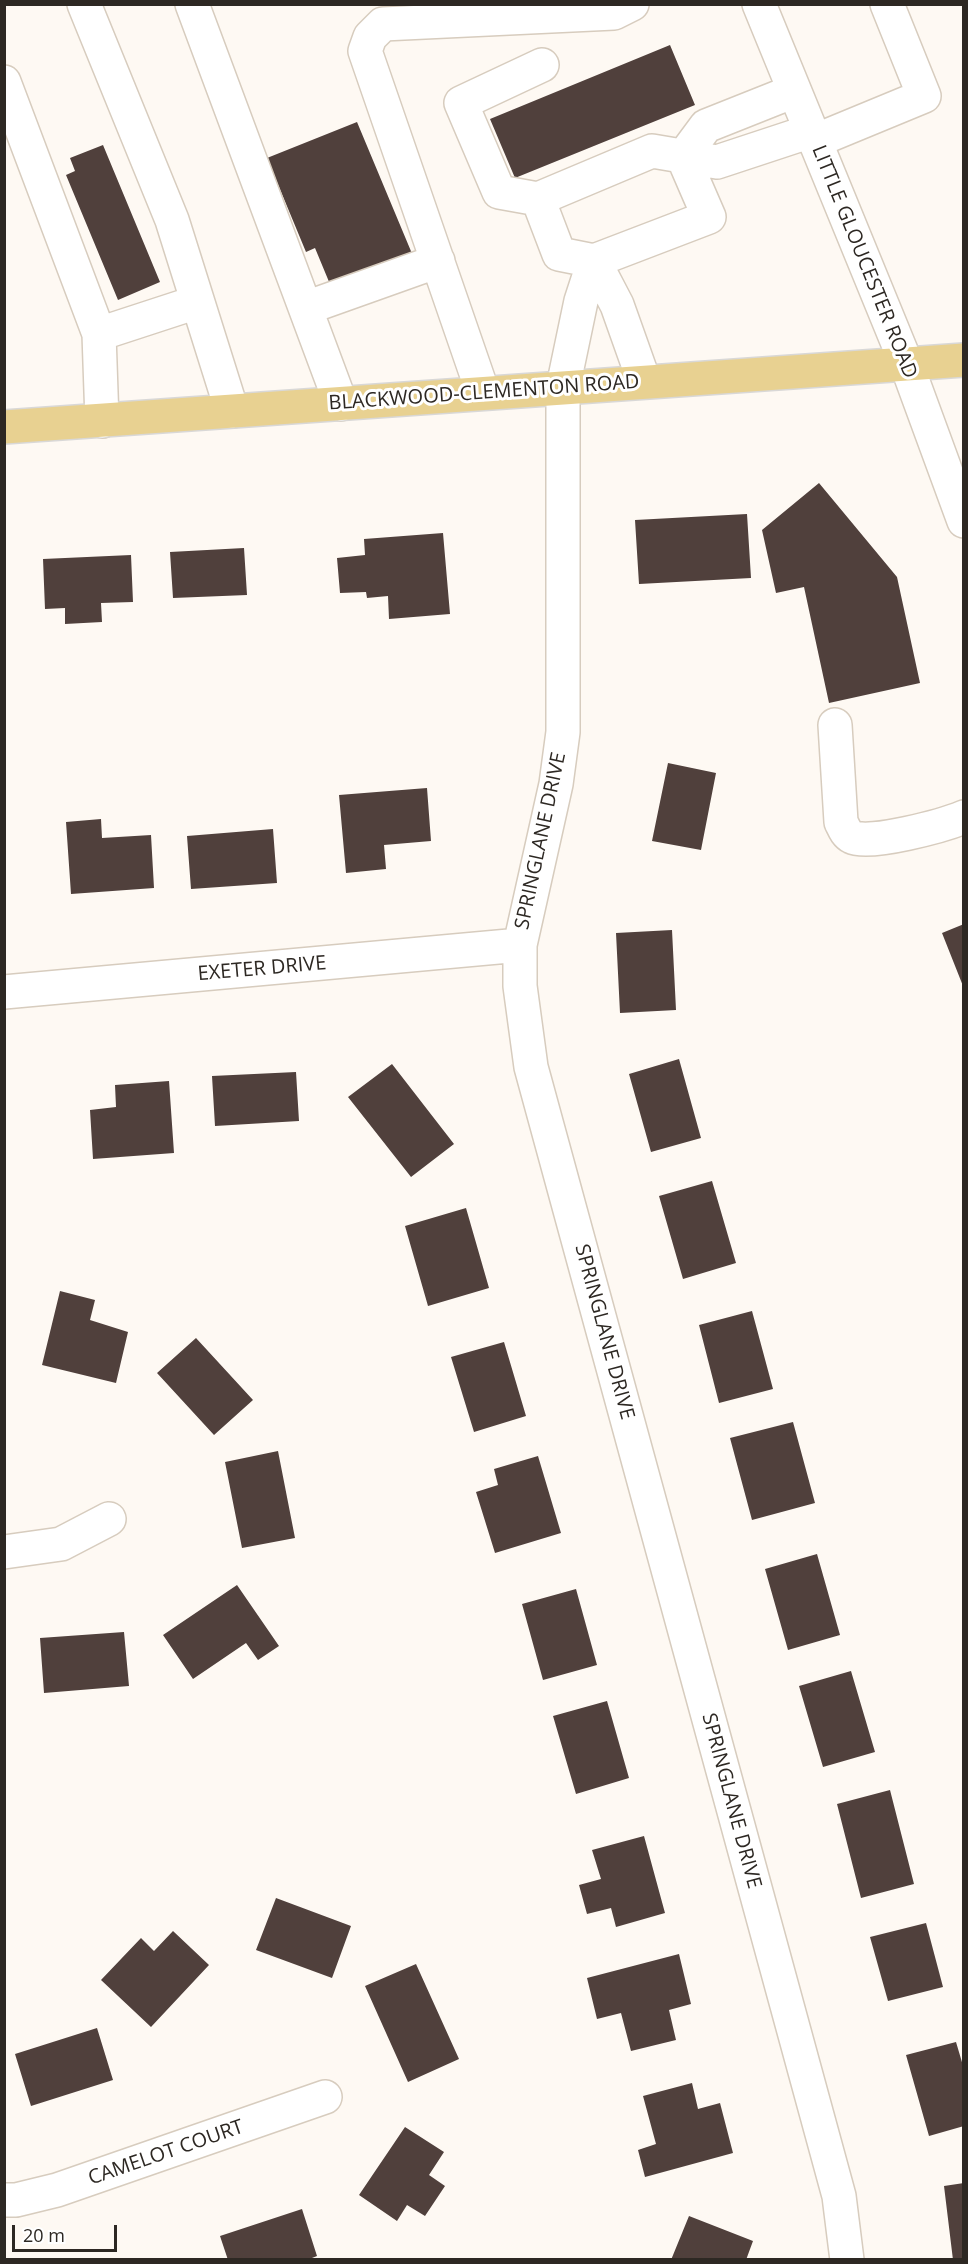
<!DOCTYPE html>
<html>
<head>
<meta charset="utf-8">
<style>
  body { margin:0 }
  #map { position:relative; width:968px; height:2264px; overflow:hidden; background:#fef9f3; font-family:"Open Sans",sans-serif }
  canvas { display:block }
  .frame { position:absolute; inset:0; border:6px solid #2d2823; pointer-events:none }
  .scale { position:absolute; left:12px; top:2225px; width:105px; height:27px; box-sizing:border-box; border:3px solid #2d2823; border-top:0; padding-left:8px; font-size:18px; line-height:21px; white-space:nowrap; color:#2d2823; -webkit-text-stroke:4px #fff; paint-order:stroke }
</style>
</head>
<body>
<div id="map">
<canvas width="968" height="2264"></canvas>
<div class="frame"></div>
<div class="scale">20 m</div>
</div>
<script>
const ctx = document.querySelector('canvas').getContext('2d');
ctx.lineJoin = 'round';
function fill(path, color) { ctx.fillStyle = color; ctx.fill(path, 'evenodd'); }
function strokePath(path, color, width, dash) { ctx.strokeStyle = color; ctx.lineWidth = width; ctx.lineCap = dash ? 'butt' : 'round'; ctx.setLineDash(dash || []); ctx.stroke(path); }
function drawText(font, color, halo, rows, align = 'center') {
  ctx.font = font + ' "Open Sans",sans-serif'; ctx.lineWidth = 6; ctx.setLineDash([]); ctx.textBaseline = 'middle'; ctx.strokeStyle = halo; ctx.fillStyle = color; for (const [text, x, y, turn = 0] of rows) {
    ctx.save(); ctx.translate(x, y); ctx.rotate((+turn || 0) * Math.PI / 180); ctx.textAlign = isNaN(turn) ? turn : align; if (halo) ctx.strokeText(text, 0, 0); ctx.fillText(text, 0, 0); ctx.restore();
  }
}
fill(new Path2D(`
  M670,45L695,105L515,178L490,119Z
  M357,122L413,256L332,289L315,248L306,252L267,158Z
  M103,145L160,282L118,300L66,175L75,171L70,158Z
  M819,483L897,577L920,683L829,703L804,587L776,593L762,530Z
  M747,514L751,578L639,584L635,520Z
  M443,533L450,614L389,619L388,596L367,598L366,592L340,593L337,558L365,555L364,539Z
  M244,548L247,595L173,598L170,552Z
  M131,555L133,602L101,603L102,622L65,624V608L45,609L43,559Z
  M668,763L716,773L701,850L652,841Z
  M427,788L431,841L384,845L386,869L346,873L339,795Z
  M101,819L102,838L151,835L154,888L71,894L66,822Z
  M273,829L277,883L191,889L187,836Z
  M964,924V986H963L942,933Z
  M672,930L676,1010L620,1013L616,933Z
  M679,1059L701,1138L651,1152L629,1074Z
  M392,1064L454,1144L411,1177L348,1097Z
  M296,1072L299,1121L215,1126L212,1076Z
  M169,1081L174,1153L93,1159L90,1110L116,1107L115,1085Z
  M712,1181L736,1263L683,1279L659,1196Z
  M466,1208L489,1288L428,1306L405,1226Z
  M60,1291L95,1300L90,1320L128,1332L116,1383L42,1365Z
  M752,1311L773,1389L719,1403L699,1325Z
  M196,1338L253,1400L214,1435L157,1373Z
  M504,1342L526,1416L474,1432L451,1357Z
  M793,1422L815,1503L752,1520L730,1438Z
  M278,1451L295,1538L242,1548L225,1462Z
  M538,1456L561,1533L495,1553L476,1492L498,1485L494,1469Z
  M817,1554L840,1635L788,1650L765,1569Z
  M237,1585L279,1646L258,1660L246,1643L193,1679L163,1635Z
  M576,1589L597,1665L543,1680L522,1604Z
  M124,1632L129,1686L44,1693L40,1638Z
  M851,1671L875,1752L823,1767L799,1686Z
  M607,1701L629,1778L576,1794L553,1716Z
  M890,1790L914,1884L861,1898L837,1804Z
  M644,1836L665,1913L616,1927L611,1908L587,1914L579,1885L601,1879L592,1850Z
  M276,1898L351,1926L332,1978L256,1950Z
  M926,1923L943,1987L888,2001L870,1937Z
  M173,1931L209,1965L151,2027L101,1980L141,1938L154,1951Z
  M679,1954L691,2004L669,2010L676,2040L631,2051L621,2013L597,2019L587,1978Z
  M416,1964L459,2059L408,2082L365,1986Z
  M97,2028L113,2080L31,2106L15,2054Z
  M956,2042L964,2069V2126L929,2136L906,2055Z
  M692,2083L698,2109L720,2103L733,2153L645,2177L638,2150L656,2144L643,2096Z
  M405,2127L444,2152L429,2175L445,2186L425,2216L407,2205L397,2221L359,2195Z
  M964,2183V2260H953L944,2186Z
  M302,2209L317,2256L307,2260H228L220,2236Z
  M689,2216L753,2241L746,2260H671Z`), '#50403c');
const minor = new Path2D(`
  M84,4L172,220L232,411
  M192,4L341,404
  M759,4L906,363L964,521
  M542,65L461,103L499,192L538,199L652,151L717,162L811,131
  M4,82L99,334L102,421
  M815,141L924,96L887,4
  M683,157L706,126L794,91
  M538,199L559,254L594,261L709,217L683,157
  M594,261L581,301L563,387V732L556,784L520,945V986L531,1067L839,2196L847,2260
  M594,261L617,305L644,381
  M306,308L438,261
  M99,334L197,302
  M483,393L365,51L370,37L383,24L614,13L632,4
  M835,725L841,822C844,828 846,834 852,837C869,846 945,825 964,817
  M4,992L520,945
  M4,1552L61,1544L109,1519
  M4,2200H16L57,2190L325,2097`);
const major = new Path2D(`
  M4,427L964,360`);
strokePath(minor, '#d7ccbe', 36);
strokePath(major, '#d9d8d7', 36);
strokePath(minor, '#fff', 33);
strokePath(major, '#e8d191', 33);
drawText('20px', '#2d2823', '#fff', [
  ["LITTLE GLOUCESTER ROAD",864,262,68],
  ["BLACKWOOD-CLEMENTON ROAD",484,393,-4],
  ["SPRINGLANE DRIVE",541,841,-78],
  ["EXETER DRIVE",262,969,-5],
  ["SPRINGLANE DRIVE",604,1332,75],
  ["SPRINGLANE DRIVE",731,1801,75],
  ["CAMELOT COURT",166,2153,-19]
]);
</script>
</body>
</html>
